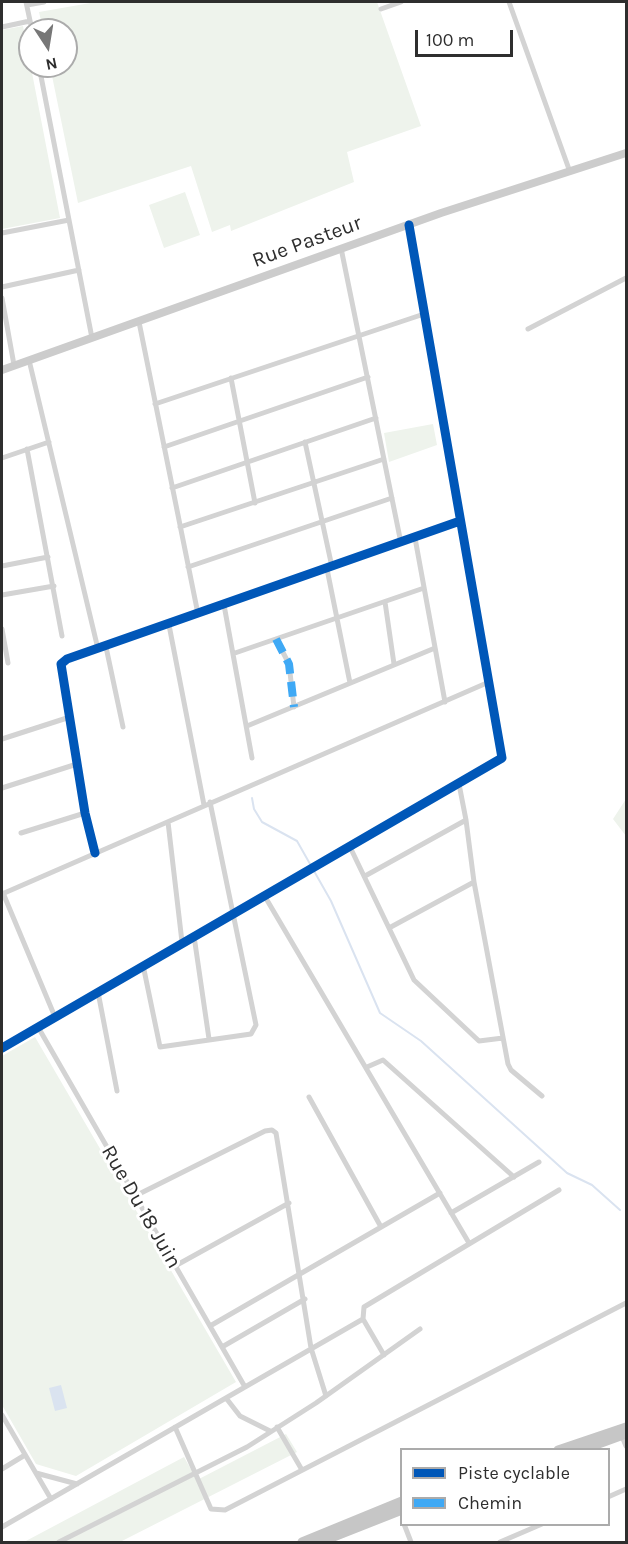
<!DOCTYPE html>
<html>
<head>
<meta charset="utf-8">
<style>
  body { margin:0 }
  #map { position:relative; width:628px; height:1544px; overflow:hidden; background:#fff; font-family:Karla,sans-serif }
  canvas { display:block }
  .frame { position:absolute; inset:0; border:3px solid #2e2e2e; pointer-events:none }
  .legend { position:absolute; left:400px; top:1448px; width:210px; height:78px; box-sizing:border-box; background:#fff; border:2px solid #ababab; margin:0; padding:8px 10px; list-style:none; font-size:18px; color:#2e2e2e }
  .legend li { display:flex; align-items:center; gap:12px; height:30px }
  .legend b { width:30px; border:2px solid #ababab }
  .north { position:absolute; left:18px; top:18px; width:60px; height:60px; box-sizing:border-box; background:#fff; border:2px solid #ababab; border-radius:50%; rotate:168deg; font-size:16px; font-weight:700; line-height:24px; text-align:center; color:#2e2e2e }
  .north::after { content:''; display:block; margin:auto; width:21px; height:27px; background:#777; clip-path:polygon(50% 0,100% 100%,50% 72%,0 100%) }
  .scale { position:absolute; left:415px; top:30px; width:98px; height:27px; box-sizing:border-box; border:3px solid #2e2e2e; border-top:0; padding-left:8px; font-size:18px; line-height:21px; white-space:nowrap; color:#2e2e2e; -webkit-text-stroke:4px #fff; paint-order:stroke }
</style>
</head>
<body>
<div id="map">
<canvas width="628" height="1544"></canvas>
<div class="frame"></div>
<ul class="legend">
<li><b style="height:8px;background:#0057b8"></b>Piste cyclable</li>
<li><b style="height:8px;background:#3fa9f5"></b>Chemin</li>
</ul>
<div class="north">N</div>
<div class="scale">100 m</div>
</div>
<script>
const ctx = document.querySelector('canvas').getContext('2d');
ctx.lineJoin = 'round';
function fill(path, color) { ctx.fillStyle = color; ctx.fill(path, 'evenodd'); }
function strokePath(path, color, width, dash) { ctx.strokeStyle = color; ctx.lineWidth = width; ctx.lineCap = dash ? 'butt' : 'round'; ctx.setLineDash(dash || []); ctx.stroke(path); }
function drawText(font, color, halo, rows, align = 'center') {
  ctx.font = font + ' Karla,sans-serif'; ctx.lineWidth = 6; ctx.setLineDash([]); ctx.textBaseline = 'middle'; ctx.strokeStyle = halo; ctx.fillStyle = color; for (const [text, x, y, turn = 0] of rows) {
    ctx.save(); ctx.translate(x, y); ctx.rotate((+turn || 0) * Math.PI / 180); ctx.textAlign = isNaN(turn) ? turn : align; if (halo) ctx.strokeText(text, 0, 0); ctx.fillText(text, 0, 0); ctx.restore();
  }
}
fill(new Path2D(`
  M96,2H377L421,126L347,152L354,182L231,231L230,225L212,232L191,166L78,203L50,66H66V30H43L39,12Z
  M23,26L60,218L2,229V30Z
  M185,192L200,235L164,248L149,205Z
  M433,424L437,445L389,462L384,433Z
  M626,799V836L613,819Z
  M35,1037L236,1382L76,1476L36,1464L2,1405V1056Z
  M286,1434L297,1452L120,1542H24L184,1457L197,1480Z`), '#eef3ec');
fill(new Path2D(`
  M61,1385L67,1408L55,1411L49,1388Z`), '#dae3f0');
strokePath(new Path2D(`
  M252,798L254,809L262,822L297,841L331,901L380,1013L421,1041L567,1173L592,1185L620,1210`), '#dae3f0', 2);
strokePath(new Path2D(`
  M26,2L32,30
  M509,2L570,172
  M27,5L44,2
  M381,9L401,2
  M2,27L30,21
  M39,66L92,338
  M2,233L69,220
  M341,248L401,543
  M2,287L79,270
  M2,298L14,365
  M139,322L198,614
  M528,329L626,278
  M29,360L98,649
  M231,378L255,503
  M155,404L424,314
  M305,442L332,567
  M164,447L368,377
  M27,449L62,636
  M2,458L49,442
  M172,488L376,418
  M180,527L384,459
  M415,538L445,702
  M2,566L48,557
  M188,567L392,498
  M327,569L350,683
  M2,595L54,586
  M385,602L394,664
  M224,605L252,758
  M169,625L204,805
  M2,629L8,663
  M276,639L289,664L294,707
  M106,647L123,727
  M235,653L424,588
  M247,726L435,648
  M2,739L70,717
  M2,788L77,764
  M168,822L182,942
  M21,833L85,813
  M350,847L414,980L479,1041L503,1038
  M95,853L85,813L61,664L67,659L460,521
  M365,876L466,820L459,784
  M474,882L508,1064L511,1070L542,1096
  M3,893L55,1017
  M2,894L489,682
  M264,895L469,1243
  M389,928L474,882L466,820
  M194,936L209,1039
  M143,965L160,1047L251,1034L256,1025L210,802
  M98,992L117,1091
  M38,1027L245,1387
  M2,1048L502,758L409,225
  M367,1067L383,1060L514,1177
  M309,1097L381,1227
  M135,1196L265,1131L272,1130L276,1133L311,1348L326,1396
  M451,1213L539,1162
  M175,1266L289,1203
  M210,1326L440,1193
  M222,1347L305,1299
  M384,1355L363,1319L364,1307L559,1190
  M226,1398L240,1416L270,1431
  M2,1415L51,1499
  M175,1427L211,1509L225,1510L626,1303
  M277,1427L302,1470
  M621,1434L626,1446
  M2,1469L25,1455
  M36,1473L77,1484
  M608,1497L626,1489
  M404,1524L411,1542
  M2,1527L363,1319
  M59,1542L247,1447L316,1403L420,1329
  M500,1542L542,1524`), '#d3d3d3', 5);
strokePath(new Path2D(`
  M2,370L441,213L626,153`), '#ccc', 8);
strokePath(new Path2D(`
  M558,1450L626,1427
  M582,1450L626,1434
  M302,1542L402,1501
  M321,1542L402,1510`), '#c6c6c6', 9);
strokePath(new Path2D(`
  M276,639L289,664L294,707`), '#3fa9f5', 8, [15, 8]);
strokePath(new Path2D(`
  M95,853L85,813L61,664L67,659L460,521
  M2,1048L502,758L409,225`), '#0057b8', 9);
drawText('21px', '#2e2e2e', '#fff', [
  ["Rue Pasteur",307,242,-20],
  ["Rue Du 18 Juin",141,1207,60]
]);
</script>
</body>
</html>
